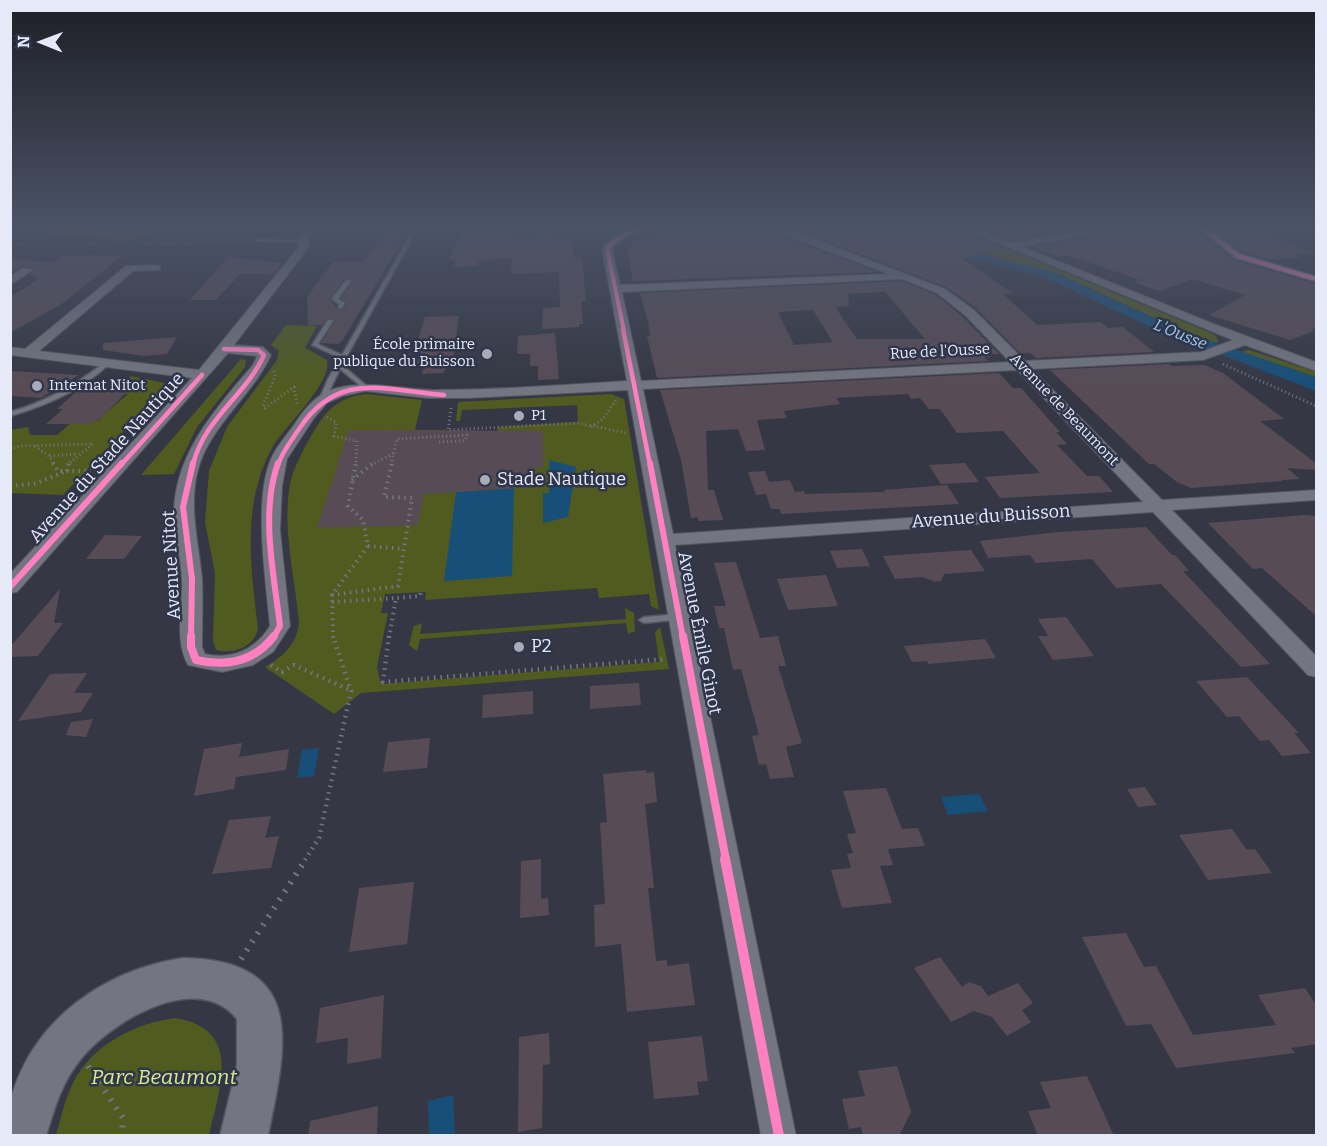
<!DOCTYPE html>
<html>
<head>
<meta charset="utf-8">
<style>
  body { margin:0 }
  #map { position:relative; width:1327px; height:1146px; overflow:hidden; background:#353844; font-family:Bitter,serif }
  canvas { display:block }
  .frame { position:absolute; inset:0; border:12px solid #e6eaf8; pointer-events:none }
  .north { position:absolute; left:12px; top:12px; width:60px; height:60px; -webkit-text-stroke:4px #2f354a; paint-order:stroke; rotate:271deg; font-size:16px; font-weight:700; line-height:24px; text-align:center; color:#e6eaf8 }
  .north::after { content:''; display:block; margin:auto; width:21px; height:27px; background:#e6eaf8; clip-path:polygon(50% 0,100% 100%,50% 72%,0 100%) }
</style>
</head>
<body>
<div id="map">
<canvas width="1327" height="1146"></canvas>
<div class="frame"></div>
<div class="north">N</div>
</div>
<script>
const ctx = document.querySelector('canvas').getContext('2d');
ctx.lineJoin = 'round';
function fill(path, color) { ctx.fillStyle = color; ctx.fill(path, 'evenodd'); }
function strokePath(path, color, width, dash) { ctx.strokeStyle = color; ctx.lineWidth = width; ctx.lineCap = dash ? 'butt' : 'round'; ctx.setLineDash(dash || []); ctx.stroke(path); }
function drawText(font, color, halo, rows, align = 'center') {
  ctx.font = font + ' Bitter,serif'; ctx.lineWidth = 5; ctx.setLineDash([]); ctx.textBaseline = 'middle'; ctx.strokeStyle = halo; ctx.fillStyle = color; for (const [text, x, y, turn = 0] of rows) {
    ctx.save(); ctx.translate(x, y); ctx.rotate((+turn || 0) * Math.PI / 180); ctx.textAlign = isNaN(turn) ? turn : align; if (halo) ctx.strokeText(text, 0, 0); ctx.fillText(text, 0, 0); ctx.restore();
  }
}
fill(new Path2D(`
  M67,226L156,229L135,240L46,235Z
  M1009,249L1206,331L1216,336L1218,341L1217,343L1187,333L1061,275L982,254Z
  M286,325L317,326L305,348L327,360C333,382 284,427 272,448C241,505 251,568 258,629C253,648 234,654 216,650L213,640L215,573L205,522L209,471L227,427L277,360L279,351L271,345Z
  M1249,350L1316,372V377L1240,352Z
  M241,359L246,360L245,367L197,427L174,474L141,475Z
  M131,376L164,383L165,388L63,495L11,493L10,430L28,427L30,435H57L70,424L99,420L101,418L98,415H103L128,394L108,392Z
  M366,394L422,400L415,430L485,431V433H497L498,427L578,422L577,405L462,410L460,421H456L458,402L611,394L624,399L659,610L651,606L649,594L599,598L597,588L425,600L426,592L385,594L381,613H388L377,667L381,684L659,662L655,632L660,627L669,669L361,693L334,714L265,667C283,657 297,644 299,622C295,577 282,529 290,484C294,466 304,448 313,433C326,410 339,397 366,394Z
  M625,608L634,613L635,631L628,634L626,623L420,639L417,651L409,645L414,626L422,623L420,634L626,619Z
  M175,1018C243,1029 220,1088 209,1135H56C61,1118 65,1099 73,1083C92,1045 135,1023 175,1018Z`), '#515b20');
fill(new Path2D(`
  M866,226H883L923,241L1053,272L1187,333L1316,377V391L1157,330L1042,276L896,240Z
  M549,460L576,467L568,517L543,523V493H549Z
  M514,488L512,576L444,581L456,492Z
  M319,748L314,776L297,778L302,750Z
  M979,794L988,811L948,815L941,797Z
  M453,1095L455,1135H429L428,1101Z`), '#174f79');
fill(new Path2D(`
  M390,226H407L401,243L342,341L338,344L321,343L335,321L328,318L322,325H308L307,297L333,262L364,261ZM344,279L353,281L341,298L347,304L344,309L338,310L330,299Z
  M830,226H955L1007,249L961,258L1013,293L1003,294L1037,325L1101,322L1108,328L1123,327L1154,352L1036,358L1030,353H1020L976,308L946,287L794,229Z
  M975,226H1089L1012,241Z
  M1121,226H1193L1233,260L1317,284V327L1311,330L1314,331L1290,340L1209,315L1245,295L1193,279L1160,291L1133,282L1140,280L1067,255L1058,257L1034,247L1114,231Z
  M1209,226H1251L1314,253L1294,254L1301,258L1268,259L1243,252Z
  M463,227L534,238V235L559,234V240H572L574,258L582,257L586,301L581,302L583,324H579V327L542,329L543,308L560,307L559,272L511,274L512,258L479,260L478,266L454,267L456,260H449Z
  M753,230L781,236L878,272L633,281L628,254V246H631L633,240L652,239L650,234L659,233Z
  M123,255L63,303L10,333V297L39,279H34L38,276L29,275L35,270L33,268L22,266L10,273V259L54,262L62,256Z
  M228,257L281,263L280,266L274,274H240L216,300H190Z
  M902,281L936,295L964,318L999,354H988L991,357H984L988,361L657,378L647,336H650L648,322L640,293ZM885,292L887,294L925,339H857L835,307L849,306L848,294ZM813,310L833,342L794,345L778,312Z
  M459,316L453,363H450L443,373L422,374L424,365H416L420,350H415L425,317Z
  M555,333L559,379L538,380V366H530V354H517L518,336Z
  M177,337L167,354L144,356L103,350V343Z
  M1169,364L1172,366L1205,365L1223,373L1284,419L1260,421L1317,464V470L1287,468L1300,479L1281,480L1283,481L1191,488L1177,482L1154,464H1149L1050,370Z
  M10,371L79,375L41,398L10,396Z
  M999,373L1013,388H1021L1060,432H1056L1067,444L1057,445L1087,476H1099L1113,492L1000,498L985,477L1040,473L1003,431L957,433L940,409H929L920,398L911,399L908,394L871,396L836,398L840,404L784,411L787,418L757,420L765,450L746,451L738,429L706,431L708,490H714L723,520L698,521V517L691,518L681,460L660,390Z
  M76,392H127L98,420L89,424H46L63,409H57Z
  M349,430L543,431V467L535,468V487L424,494L418,525L317,528Z
  M965,463L979,482L941,484L929,465Z
  M765,471L769,482L790,480L795,492L804,491L805,494L885,492L884,490L947,485L959,504L781,514L780,509H771L766,494L756,495L748,472Z
  M1305,515L1317,516V617L1262,568L1253,569L1208,523Z
  M1146,527L1172,555H1175L1189,571H1183L1270,664L1241,667L1161,584L1116,588L1092,559L1036,563L1030,555L988,558L980,541L1058,532Z
  M105,535L142,536L124,559H86Z
  M862,549L870,566L837,568L830,551Z
  M971,550L985,571L944,574L941,581L935,582L923,577L895,579L883,556Z
  M736,562L760,638L778,636L786,666H778L802,743L786,747L794,777L770,779L766,764L759,765L752,736L759,735L741,669L733,670L724,628H719L714,606H726L714,563Z
  M826,575L838,606L788,610L777,579Z
  M60,589L54,623H63L38,656L10,657V647Z
  M1066,617L1094,656L1053,660L1038,636H1048L1038,619Z
  M985,639L996,658L928,664L927,661L912,662L904,646Z
  M87,673L74,693H93L81,712L18,721L50,674Z
  M1247,677L1299,733H1294L1311,753L1282,756L1269,740L1260,741L1239,716L1227,717L1196,681Z
  M639,683L641,705L590,709V686Z
  M533,691V714L482,718L483,695Z
  M93,719L86,737L66,735L71,722Z
  M430,738L427,768L383,772L388,742Z
  M242,743L239,757L289,749L286,770L236,777L234,789L194,796L204,749Z
  M646,770V773L654,772L657,802L645,804L654,888H648L656,961L667,960V966L689,963L695,1005L627,1012L621,944L595,947L594,905L605,904L600,823L607,822L603,774Z
  M1145,787L1157,805L1138,807L1127,789Z
  M886,788L902,829L918,828L925,846L888,849L893,865L880,866L892,903L842,908L831,870L851,868L847,854L853,853L847,834L856,833L843,791Z
  M271,816L265,838L279,836L271,868L212,874L229,820Z
  M1232,829L1247,850L1255,849L1272,873L1208,880L1179,835Z
  M541,859V899L548,898L549,915L520,918L521,861Z
  M414,882L407,944L349,952L359,888Z
  M1126,933L1144,967L1156,966L1193,1035L1276,1025L1258,995L1305,988L1317,1006V1044L1291,1048L1295,1053L1176,1068L1151,1024L1126,1026L1082,937Z
  M940,957L962,987L969,982L981,986L988,996L1018,983L1033,1003L1022,1010L1031,1022L1007,1036L992,1017L974,1011L951,1022L914,968Z
  M384,995L381,1058L347,1064L348,1038L316,1043L320,1008Z
  M549,1033L550,1064L543,1065L542,1128L518,1132L519,1037Z
  M702,1036L708,1081L697,1082L699,1095L654,1099L648,1042Z
  M897,1066L911,1112L899,1136H863L861,1127L849,1129L842,1099L865,1096L858,1071Z
  M1087,1076L1114,1136H1038L1028,1111L1051,1108L1040,1082Z
  M378,1106L377,1136H308L310,1121Z`), '#574c56');
const service = new Path2D(`
  M413,226H417L408,246L342,365L368,387L367,388H363L340,369L325,400L322,402L320,401L319,400L328,379L340,358L312,345L328,320H332L333,321L318,344L342,355L404,246Z
  M255,239L305,240L307,241L305,242L257,241H255Z
  M346,280L351,281L338,299L345,303L342,308H338L339,304L332,299Z
  M104,363L109,364C82,390 46,406 10,416V412C45,402 75,385 104,363Z
  M680,614L683,615L685,617L683,619L644,623L639,620L644,617Z`);
const minor = new Path2D(`
  M307,226H317L309,237L308,248L234,345L263,347L271,355C255,390 222,416 204,453C185,494 198,536 202,578C203,601 202,624 202,647L205,654C232,660 255,650 270,626C266,580 253,501 271,459C276,447 286,436 294,425C305,408 317,393 337,388C370,380 399,389 432,390C497,390 562,385 627,381L602,249C625,217 683,224 719,226L714,229C683,228 634,221 612,249L620,285L889,274L782,234L745,226L788,229L945,289L974,310L1025,361L1201,352L1233,340L957,226H970L1012,243L1100,226H1119L1114,229L1023,247L1214,324L1316,362V371L1245,345L1203,360L1032,369L1162,500L1316,490V500L1172,510L1316,656V677L1308,675L1153,512L675,545L796,1136H761L628,390L468,398H428L365,391L343,396L327,403L314,418L287,459L282,486L280,530L290,626L273,652L253,665L222,672L188,665C174,640 183,608 182,580C181,556 173,531 174,507C178,449 218,406 253,365L257,356L228,353L17,592L10,593V574L192,378L10,355V347L25,349L126,266L156,265L160,266V270L133,271L39,351L199,370L298,248L299,237ZM902,279L937,293L966,316L1010,362L641,381L622,292ZM1017,370L1143,502L673,534L643,389Z
  M1195,226H1206L1242,254L1316,276V282L1234,258Z
  M23,268L33,270L10,285V276Z`);
const secondary = new Path2D(`
  M183,958C309,960 286,1047 268,1136H220L237,1065V1019C196,968 106,1024 77,1064C61,1085 54,1110 46,1136H10C10,1124 8,1110 11,1099C33,1019 105,970 183,958Z`);
strokePath(service, '#535560', 3);
strokePath(minor, '#535560', 2);
strokePath(secondary, '#535560', 3);
strokePath(new Path2D(`
  M10,244L247,242`), '#747680', 2, [1, 2]);
strokePath(new Path2D(`
  M1223,364L1316,406
  M274,371L275,376L263,406L265,408L294,387L297,404
  M451,408L448,430L578,423L627,433
  M327,417L336,422L334,436L357,441L356,465
  M591,427L603,419L616,400
  M35,446L49,456L54,465
  M10,449L20,446L93,444L67,465
  M50,456L78,454
  M371,465L393,454
  M391,465L397,439L467,435L465,441L437,442`), '#747680', 3, [1, 3]);
strokePath(new Path2D(`
  M53,463L58,471H91
  M67,471L69,463
  M352,480L373,463
  M10,486L37,483L64,472
  M368,546L404,549
  M332,595L398,586L412,498L384,497L392,463
  M332,602L396,598
  M333,638L332,595L368,546L363,520L348,506L356,463
  M389,638L396,598L420,596L421,592`), '#747680', 4, [1.5, 4.5]);
strokePath(new Path2D(`
  M389,636L383,682L666,659
  M271,665L282,672L294,665L350,690
  M305,860L319,838L351,691L333,636`), '#747680', 4.5, [1.5, 5]);
strokePath(new Path2D(`
  M241,959L306,859
  M88,1066L123,1118L122,1136`), '#747680', 6, [2, 8]);
fill(service, '#737680');
fill(minor, '#737680');
fill(secondary, '#737680');
strokePath(new Path2D(`
  M1200,226L1238,256L1316,279
  M624,331L607,249C631,219 679,225 714,226`), '#ff80c0', 4);
strokePath(new Path2D(`
  M623,329L650,465
  M121,465L202,375
  M193,465C203,420 246,395 264,355L258,350L224,349
  M278,465C282,452 291,441 299,429C338,370 384,390 444,395`), '#ff80c0', 4.5);
strokePath(new Path2D(`
  M650,463L683,638
  M10,587L122,463
  M191,638L192,579L183,507L193,463
  M273,638L280,626C274,574 260,514 278,463`), '#ff80c0', 6);
strokePath(new Path2D(`
  M191,636V647L196,660C227,667 254,662 274,636
  M683,636L726,860`), '#ff80c0', 8);
strokePath(new Path2D(`
  M725,859L779,1136`), '#ff80c0', 10);
const sky = ctx.createLinearGradient(0, 0, 0, 386);
sky.addColorStop(0, '#1d1f25');
sky.addColorStop(0.59, '#4b5367');
sky.addColorStop(1, '#4b536700');
ctx.fillStyle = sky;
ctx.fillRect(0, 0, 1327, 386);
for (const [x, y, r, color] of [
  [487,354,6,"#a8acb9"],
  [37,386,6,"#a8acb9"],
  [519,416,6,"#a8acb9"],
  [485,480,6,"#a8acb9"],
  [519,647,6,"#a8acb9"]
]) { const dot = new Path2D(); dot.arc(x, y, r, 0, 2 * Math.PI); ctx.fillStyle = color; ctx.fill(dot); strokePath(dot, '#2f354a', 2); }
drawText('15px', '#e6eaf8', '#2f354a', [
  ["École primaire",475,345,"right"],
  ["publique du Buisson",475,362,"right"],
  ["Internat Nitot",49,386],
  ["P1",531,416]
], 'left');
drawText('15px', '#e6eaf8', '#2f354a', [
  ["Rue de l'Ousse",940,352,-3],
  ["Avenue de Beaumont",1064,410,46]
]);
drawText('italic 16px', '#9fcdf6', '#2f354a', [
  ["L'Ousse",1180,335,22]
]);
drawText('18px', '#e6eaf8', '#2f354a', [
  ["Avenue du Stade Nautique",107,458,-48],
  ["Avenue du Buisson",991,517,-4],
  ["Avenue Nitot",172,565,-93],
  ["Avenue Émile Ginot",699,633,79]
]);
drawText('18px', '#e6eaf8', '#2f354a', [
  ["Stade Nautique",497,480],
  ["P2",531,647]
], 'left');
drawText('italic 21px', '#d7ec89', '#2f354a', [
  ["Parc Beaumont",164,1078]
]);
</script>
</body>
</html>
